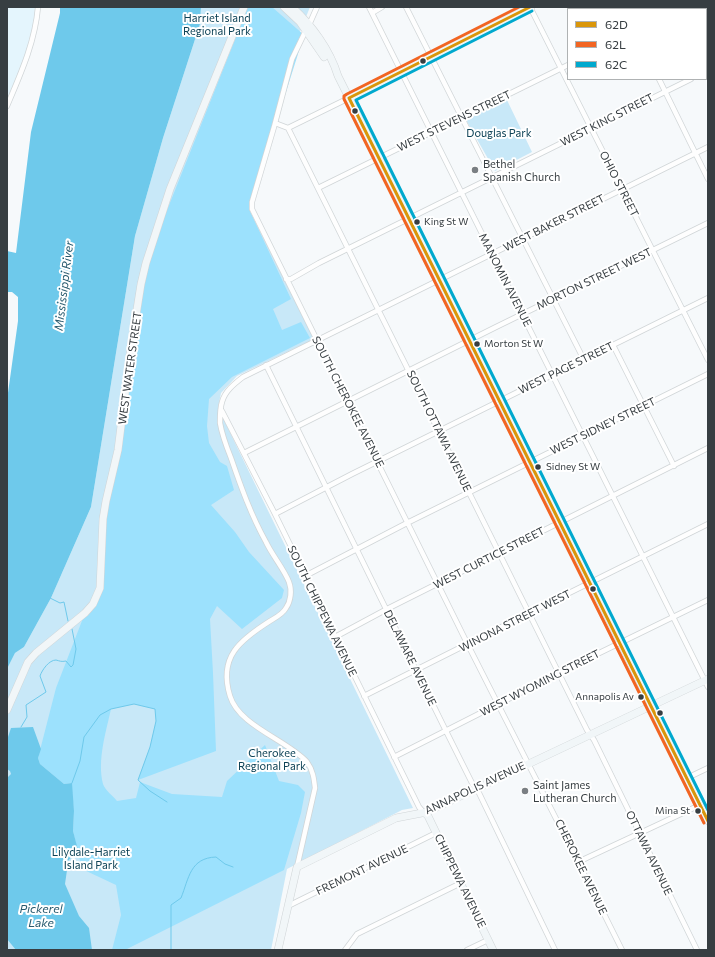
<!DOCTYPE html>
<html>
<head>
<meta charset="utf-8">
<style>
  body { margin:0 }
  #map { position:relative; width:715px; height:957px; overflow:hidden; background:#f6f9fb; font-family:Commissioner,sans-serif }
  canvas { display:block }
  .frame { position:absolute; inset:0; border:8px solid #373e42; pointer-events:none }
  .legend { position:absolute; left:567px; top:8px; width:140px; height:72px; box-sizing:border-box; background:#fff; border:1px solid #afb2b3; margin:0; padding:5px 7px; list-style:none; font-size:12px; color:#373e42 }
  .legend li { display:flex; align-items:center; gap:8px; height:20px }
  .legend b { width:20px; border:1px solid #afb2b3 }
</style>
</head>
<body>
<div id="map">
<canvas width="715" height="957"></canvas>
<div class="frame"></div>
<ul class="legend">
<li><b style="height:5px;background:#da960a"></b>62D</li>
<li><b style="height:5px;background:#f26522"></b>62L</li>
<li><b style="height:5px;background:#00a9ce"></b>62C</li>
</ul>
</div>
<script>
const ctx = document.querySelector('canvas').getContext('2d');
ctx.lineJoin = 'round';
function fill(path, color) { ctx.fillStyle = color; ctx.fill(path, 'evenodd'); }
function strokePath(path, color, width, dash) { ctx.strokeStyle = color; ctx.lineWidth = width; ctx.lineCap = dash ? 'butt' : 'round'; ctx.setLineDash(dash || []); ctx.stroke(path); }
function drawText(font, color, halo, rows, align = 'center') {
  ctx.font = font + ' Commissioner,sans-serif'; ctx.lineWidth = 4; ctx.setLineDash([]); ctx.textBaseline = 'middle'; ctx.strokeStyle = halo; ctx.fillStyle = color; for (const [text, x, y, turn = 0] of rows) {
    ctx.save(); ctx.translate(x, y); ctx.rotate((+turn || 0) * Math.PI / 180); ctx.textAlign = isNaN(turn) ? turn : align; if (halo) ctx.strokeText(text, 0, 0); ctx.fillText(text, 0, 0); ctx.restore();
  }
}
fill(new Path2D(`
  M7,7H35L33,26L24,60L7,99Z`), '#e4f5fd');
fill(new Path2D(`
  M201,7H310L287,64L249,209L314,339L237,376L221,393L218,408L413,808L402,810L287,869L271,950H7V669L15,653L24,647L51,598L91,507L135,236L163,138L200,24Z
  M506,98L532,152L495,171L466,120L467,117Z`), '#c8e8f8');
fill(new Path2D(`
  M248,7H272L304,35L249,209L291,299L273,309L282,330L301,322L310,338L232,377L209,399L207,426L209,443L220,462L227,466L234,490L211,505L235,532L249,552L284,590L282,598L242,629L217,606L210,619L213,673L216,751L138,780L150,747L156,721L155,709L134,704L111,709C106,732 97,760 103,784C105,790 113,796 117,801L136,798L140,782L172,794L222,797L227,781L265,745L279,781L298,785L305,792L301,813L284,870L125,950H112L121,915L116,885L82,869L73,831L74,811L71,783L64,784L40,764L38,758L56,688L85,613L101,584L102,527L146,263Z`), '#9ce1fd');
fill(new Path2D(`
  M60,7H201L200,24L163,138L135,236L91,507L51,598L24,647L15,653L7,669V400L18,321V297L12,292H7V251L16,253L31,132L60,13Z
  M33,727L41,749L38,758L40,764L64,784L72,783L74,811L73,831L78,850L66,863L67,870L65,884L79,916L89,928L92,950H16L7,939V778L11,774L10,771L7,769V740L11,728Z`), '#6ec9eb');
strokePath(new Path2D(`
  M50,598L60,603L64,602L68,621
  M21,727L27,717L26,705L46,692L40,676C42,670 49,660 56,660C60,661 61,662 66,661L71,667L73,665L76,649L72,629
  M72,783L80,761L84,737L100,715L111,709L134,704L155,709L156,721L150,747L138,780L150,791L167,802
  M171,950V905L181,898C189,878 190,858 216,857L225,864L233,867`), '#6ec9eb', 1);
const street = new Path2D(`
  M369,7L708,687
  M406,7L584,360
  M530,7L708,360
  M622,7L623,9
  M683,9L687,7
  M372,13L382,7
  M309,25L317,7
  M306,30L292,59L274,127L252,202V209L468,645L578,862L622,950
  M706,72L708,71
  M659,79L708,179
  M7,106C21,73 35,42 38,7
  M275,123L288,128
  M288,128L587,730L594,740L697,950
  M288,128L349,98
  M318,188L568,65
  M286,279H291L319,263L691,79
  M613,345L674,466
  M266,365L446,731L473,785L479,793L555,950
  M222,411L275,514L419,807L424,813
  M244,453L496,327L708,223
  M275,514L352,474L708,298
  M305,576L407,523L708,374
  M335,637L389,608L708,448
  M364,696L559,598L708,524
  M394,757L589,658L708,600
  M687,778L708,768
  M578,862L700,805
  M297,867L315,788C314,779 313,770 307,762C287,740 239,726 230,696C218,657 240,640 270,621C275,618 283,614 286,608C291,601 292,590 289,582C284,569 272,555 266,542C251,515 241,487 231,458C227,448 222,435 220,423C220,417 220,408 222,402C225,391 234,384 243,377L708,147
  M288,906L436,833
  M345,950L357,934L461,883
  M467,950L488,940`);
const secondary = new Path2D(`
  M284,7L300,22L324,57
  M292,7C312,25 330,50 338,76L621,643L708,821
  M349,98L531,7
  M7,710L28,662L36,653L85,613L93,604L100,588L103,519L106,501L118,450L131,347L141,284L146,263L170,189L244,7
  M425,813L428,816L493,950
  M278,950L297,867L396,818L427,812L708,679`);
strokePath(street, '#d0d5d7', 6);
strokePath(secondary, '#d0d5d7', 8);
strokePath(street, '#fefefe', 4.5);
strokePath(secondary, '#f1f6f8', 7);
strokePath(new Path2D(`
  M530,7L349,98L708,821`), '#da960a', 3);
strokePath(new Path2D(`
  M519,7L347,94L344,96V99L704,823`), '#f26522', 3);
strokePath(new Path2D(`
  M532,11L356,100L708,810`), '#00a9ce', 3);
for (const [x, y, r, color] of [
  [423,61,3.5,"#373e42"],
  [355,111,3.5,"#373e42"],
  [475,170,4,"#7a7f83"],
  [417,222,3.5,"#373e42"],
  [477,344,3.5,"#373e42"],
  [538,467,3.5,"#373e42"],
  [593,589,3.5,"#373e42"],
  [641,697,3.5,"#373e42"],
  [660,713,3.5,"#373e42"],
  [525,791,4,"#7a7f83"],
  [698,811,3.5,"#373e42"]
]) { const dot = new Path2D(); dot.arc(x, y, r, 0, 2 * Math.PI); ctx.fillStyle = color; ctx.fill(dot); strokePath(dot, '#fff', 1.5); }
drawText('10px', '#373e42', '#fff', [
  ["King St W",424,222],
  ["Morton St W",484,344],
  ["Sidney St W",546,467],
  ["Annapolis Av",634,697,"right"],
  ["Mina St",690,811,"right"]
], 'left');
drawText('11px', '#0d4256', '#fff', [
  ["Harriet Island",217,18],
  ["Regional Park",217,31],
  ["Douglas Park",499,133],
  ["Cherokee",272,753],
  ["Regional Park",272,766],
  ["Lilydale-Harriet",91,852],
  ["Island Park",91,865]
]);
drawText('11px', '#373e42', '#fff', [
  ["WEST KING STREET",607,120,-27],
  ["WEST STEVENS STREET",454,121,-26],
  ["OHIO STREET",619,184,63],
  ["WEST BAKER STREET",554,223,-27],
  ["MORTON STREET WEST",594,279,-26],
  ["MANOMIN AVENUE",505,280,63],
  ["WEST WATER STREET",130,368,-82],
  ["WEST PAGE STREET",566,368,-26],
  ["SOUTH CHEROKEE AVENUE",348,402,63],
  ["WEST SIDNEY STREET",603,426,-26],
  ["SOUTH OTTAWA AVENUE",439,431,64],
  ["WEST CURTICE STREET",489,558,-27],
  ["SOUTH CHIPPEWA AVENUE",322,611,64],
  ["WINONA STREET WEST",515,621,-27],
  ["DELAWARE AVENUE",410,658,64],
  ["WEST WYOMING STREET",540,683,-27],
  ["ANNAPOLIS AVENUE",475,788,-25],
  ["OTTAWA AVENUE",649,853,64],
  ["CHEROKEE AVENUE",581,867,64],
  ["FREMONT AVENUE",362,870,-26],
  ["CHIPPEWA AVENUE",460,881,64]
]);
drawText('11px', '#373e42', '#fff', [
  ["Bethel",483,164],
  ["Spanish Church",483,177],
  ["Saint James",533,785],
  ["Lutheran Church",533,798]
], 'left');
drawText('italic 12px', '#285a6e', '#fff', [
  ["Mississippi River",64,286,-83],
  ["Pickerel",41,909],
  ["Lake",41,923]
]);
</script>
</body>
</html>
